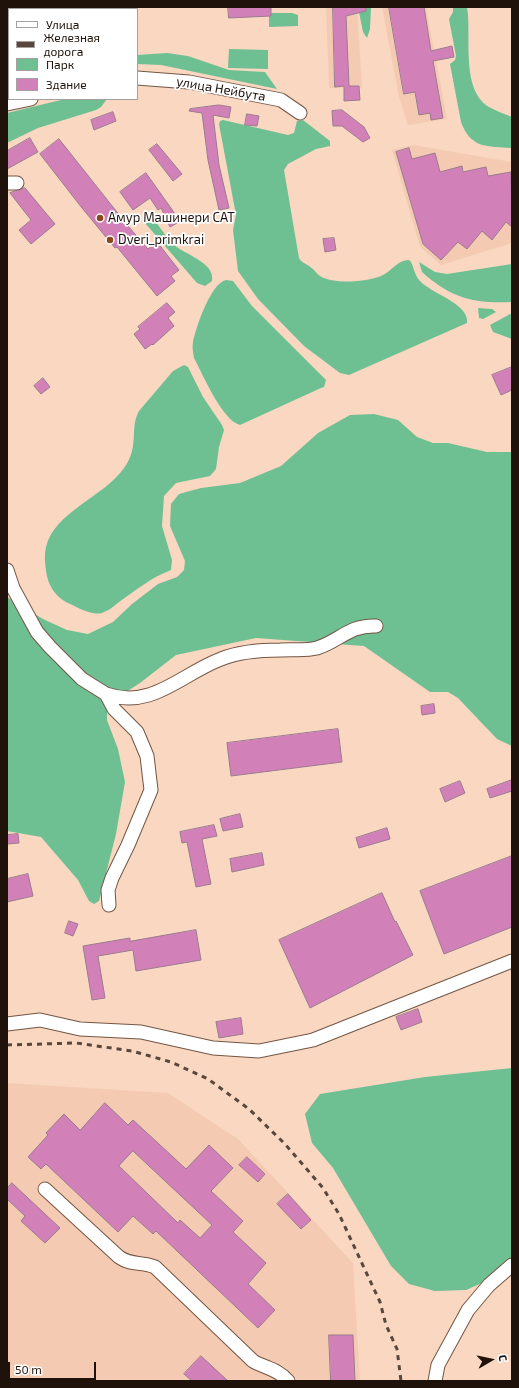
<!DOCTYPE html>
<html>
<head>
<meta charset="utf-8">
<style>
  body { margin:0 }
  #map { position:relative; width:519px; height:1388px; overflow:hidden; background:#f9d7c1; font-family:"Exo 2",sans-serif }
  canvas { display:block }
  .frame { position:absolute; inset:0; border:8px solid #1e120b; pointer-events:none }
  .legend { position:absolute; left:8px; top:8px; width:130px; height:92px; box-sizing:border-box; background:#fff; border:1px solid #a5a09d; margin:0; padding:5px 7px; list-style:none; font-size:12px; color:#1e120b }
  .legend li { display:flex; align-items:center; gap:8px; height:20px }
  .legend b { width:20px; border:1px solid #a5a09d }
  .north { position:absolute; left:471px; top:1340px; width:40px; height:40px; -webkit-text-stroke:3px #fff; paint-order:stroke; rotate:81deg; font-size:11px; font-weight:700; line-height:16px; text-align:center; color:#1e120b }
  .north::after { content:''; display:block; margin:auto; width:14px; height:18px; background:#1e120b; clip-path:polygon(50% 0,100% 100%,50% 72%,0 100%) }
  .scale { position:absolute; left:8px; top:1362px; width:88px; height:18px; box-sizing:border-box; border:2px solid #1e120b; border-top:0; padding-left:5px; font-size:12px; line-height:14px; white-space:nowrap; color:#1e120b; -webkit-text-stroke:3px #fff; paint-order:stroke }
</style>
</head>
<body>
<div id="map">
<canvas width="519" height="1388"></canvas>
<div class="frame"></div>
<ul class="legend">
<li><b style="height:5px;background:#fff"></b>Улица</li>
<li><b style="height:5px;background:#59473c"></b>Железная дорога</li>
<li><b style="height:11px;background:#6ec093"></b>Парк</li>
<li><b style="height:11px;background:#d281b8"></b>Здание</li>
</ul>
<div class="north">С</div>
<div class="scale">50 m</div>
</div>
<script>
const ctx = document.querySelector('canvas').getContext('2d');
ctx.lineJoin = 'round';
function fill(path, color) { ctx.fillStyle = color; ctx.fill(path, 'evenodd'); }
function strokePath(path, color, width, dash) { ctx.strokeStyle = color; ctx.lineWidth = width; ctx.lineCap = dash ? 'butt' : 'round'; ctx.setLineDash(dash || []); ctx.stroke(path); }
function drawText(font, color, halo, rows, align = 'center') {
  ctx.font = font + ' "Exo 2",sans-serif'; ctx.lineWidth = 3.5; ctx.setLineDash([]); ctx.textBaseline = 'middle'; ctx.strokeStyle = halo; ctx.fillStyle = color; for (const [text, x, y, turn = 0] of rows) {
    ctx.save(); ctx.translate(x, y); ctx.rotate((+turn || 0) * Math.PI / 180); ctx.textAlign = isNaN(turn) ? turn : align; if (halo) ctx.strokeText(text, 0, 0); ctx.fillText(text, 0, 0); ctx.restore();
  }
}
fill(new Path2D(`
  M326,7H357L362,88H329Z
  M382,7H426L447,119L408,125L399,97Z
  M413,145L512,162V243L441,265L420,247L392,150Z
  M7,1083L168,1093L238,1139L353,1263L360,1381H7Z`), '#f4cbb2');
fill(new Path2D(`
  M7,7H74V8L9,9V20H7Z
  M358,7H371L370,29L367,38L363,32Z
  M453,7H467C472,35 460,89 489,107C496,111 505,114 512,117V148C487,146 471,149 461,122L450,64L455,60L456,56L449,19L453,12Z
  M271,13H292L298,15V26L269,27V16H271Z
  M229,49L268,50V69L228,68Z
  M167,53L188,56L229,70L265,72L277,89L161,65L137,64V55Z
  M65,99H107L101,107L96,110L38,128L7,143V113Z
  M223,120L288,135L294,133L297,121L303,120L330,141V146L316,149L288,164L284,170L299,258C302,263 305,263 309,266C313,268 316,273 320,276C334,285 369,282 383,275C393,270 397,260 409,260L411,262C414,268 415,276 420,281C432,294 470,304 467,323L349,375L340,373L304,346L258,299L238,271L233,230L236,215L219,124L220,121Z
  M145,215L151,216C158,224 164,234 172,243C182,254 216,262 212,281L205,286L197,283L145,223L143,219Z
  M419,262L435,272L447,274L512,264V302C474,304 451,298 422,272Z
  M226,280L233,281L252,306L326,380L324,387L321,388L240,425C222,420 203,375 194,358C193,353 192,347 193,342C196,327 211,283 226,280Z
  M478,308L492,309L496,312L483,319L479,318Z
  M512,313V339L493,332L490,325Z
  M184,365L188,367L203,397L222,425L224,430L219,447L216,469L210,476L176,483L164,496L162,526L172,560L171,570C152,577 136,590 119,602C115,605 110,610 104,612C94,617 79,608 70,604C56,598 48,586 46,571C45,563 44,555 46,547C54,512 104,497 124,468C140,446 129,429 139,411L173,371Z
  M374,414L398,420L417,437L433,443H448L487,452H512V746L497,739L458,698L448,692H430L364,646L256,638L176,655L140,683L107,704V720L118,749L125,782L116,834L99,901L94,904L89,901L78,880L41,837L7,831V597L43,619L67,630L88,634L113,622L132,604L158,584L177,577L184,570L185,561L170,526L171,504L179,494L201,488L240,483L281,466L318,433L350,415Z
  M512,1068V1270L466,1290L435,1291L409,1284L391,1266L333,1168L312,1143L305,1114L320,1094L425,1077Z`), '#6ec093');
const building = new Path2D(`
  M228,7H271V16L229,18Z
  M333,7H366V11L346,16L349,86H359L360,100L344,101V86L335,87Z
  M389,7H424L431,51L452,46L454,57L433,61L443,118L431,120L430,113L419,115L415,92L404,94Z
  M219,105L231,107L229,118L213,115L219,165L229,208L219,210L208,160L202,113L189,111L190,109Z
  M342,110L364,127L370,138L363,142L342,126H333L332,111Z
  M113,112L116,121L94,130L91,120Z
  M247,114L259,116L257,126L245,125Z
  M30,138L38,152L7,169V151Z
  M59,139L128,226L148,249L157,242L179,270L171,276L175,281L157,296L117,247L115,248L82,208L40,154Z
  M157,144L182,174L173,181L149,150Z
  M409,148L412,159L435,153L440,172L462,166L463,172L486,167L488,176L511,172L512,227L506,222L492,240L482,231L467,249L458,242L441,260L423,244L396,152Z
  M146,173L173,211L179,222L170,227L161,208L158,210L150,198L133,210L120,192Z
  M25,188L55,224L31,244L19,230L31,220L10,193Z
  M334,238L336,250L325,252L323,239Z
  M167,303L175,312L168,318L174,326L153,345L152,344L145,349L134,334L140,329L138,327Z
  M512,367V390L501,395L492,375Z
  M43,378L50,387L41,394L34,386Z
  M434,704L435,713L422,715L421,706Z
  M338,729L342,762L231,776L227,743Z
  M512,780V791L490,798L487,789Z
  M460,781L465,793L445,802L440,789Z
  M240,814L243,827L223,831L220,819Z
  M214,825L217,836L202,839L211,884L196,887L187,842L182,843L180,832Z
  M387,828L390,839L359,848L356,838Z
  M18,834L19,843L7,844V835Z
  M262,853L264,865L232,872L230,859Z
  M512,856V927L444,954L420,891Z
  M28,874L33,896L7,902V879Z
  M382,893L395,922L396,921L413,955L310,1008L279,940Z
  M69,921L78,924L73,936L65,933Z
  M196,930L201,960L136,971L133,950L98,956L105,998L92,1000L83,946L130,938V941Z
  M418,1009L422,1022L401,1030L396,1017Z
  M241,1018L243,1034L219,1038L216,1022Z
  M105,1103L128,1125L133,1120L186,1169L209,1145L233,1168L211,1191L243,1221L233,1232L266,1263L248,1284L275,1310L258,1328L156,1231L153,1234L133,1216L118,1232L46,1164L41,1169L28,1157L48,1135L46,1133L64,1114L80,1130ZM133,1151L212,1225L200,1238L180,1220L178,1223L119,1166Z
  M247,1157L265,1174L258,1182L239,1165Z
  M12,1183L60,1228L45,1243L21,1221L25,1216L7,1199V1189Z
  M288,1194L311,1220L301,1229L277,1204Z
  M329,1335H353L355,1381H331Z
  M201,1356L228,1381H192L184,1374Z`);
fill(building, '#d281b8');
strokePath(building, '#9a7b8f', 1);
const minor = new Path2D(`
  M137,78L189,82L281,100L300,113
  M7,104L31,99
  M7,183H17
  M7,570L13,588L37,632L50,647L82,679L106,694L114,709L137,732L147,756L151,790L128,845L112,878L108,890L109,905
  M106,694C152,710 181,674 221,659C238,652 262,650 281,650C293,649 305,651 317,648C340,641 348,625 376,626
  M7,1024L40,1020L80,1029L141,1032L213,1048L259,1051L313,1040L512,961
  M45,1189L119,1257C132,1266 140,1261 155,1267L253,1361C265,1368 278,1369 288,1381
  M435,1381L438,1365L468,1310L489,1285L512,1265`);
strokePath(minor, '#735644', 15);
strokePath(minor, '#fff', 13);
strokePath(new Path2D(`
  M7,1045L76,1043L132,1051L171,1062L208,1079L249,1109L285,1144L323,1188L339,1214L380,1302L386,1325L397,1349L401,1381`), '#59473c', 3, [5, 5]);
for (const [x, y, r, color] of [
  [100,218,4,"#8a4719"],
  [110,240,4,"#8a4719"]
]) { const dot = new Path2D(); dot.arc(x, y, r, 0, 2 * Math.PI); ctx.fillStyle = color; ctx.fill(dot); strokePath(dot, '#fff', 1.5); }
drawText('13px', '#1e120b', '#fff', [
  ["улица Нейбута",221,89,10]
]);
drawText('13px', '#1e120b', '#fff', [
  ["Амур Машинери CAT",108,218],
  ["Dveri_primkrai",118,240]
], 'left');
</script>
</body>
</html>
